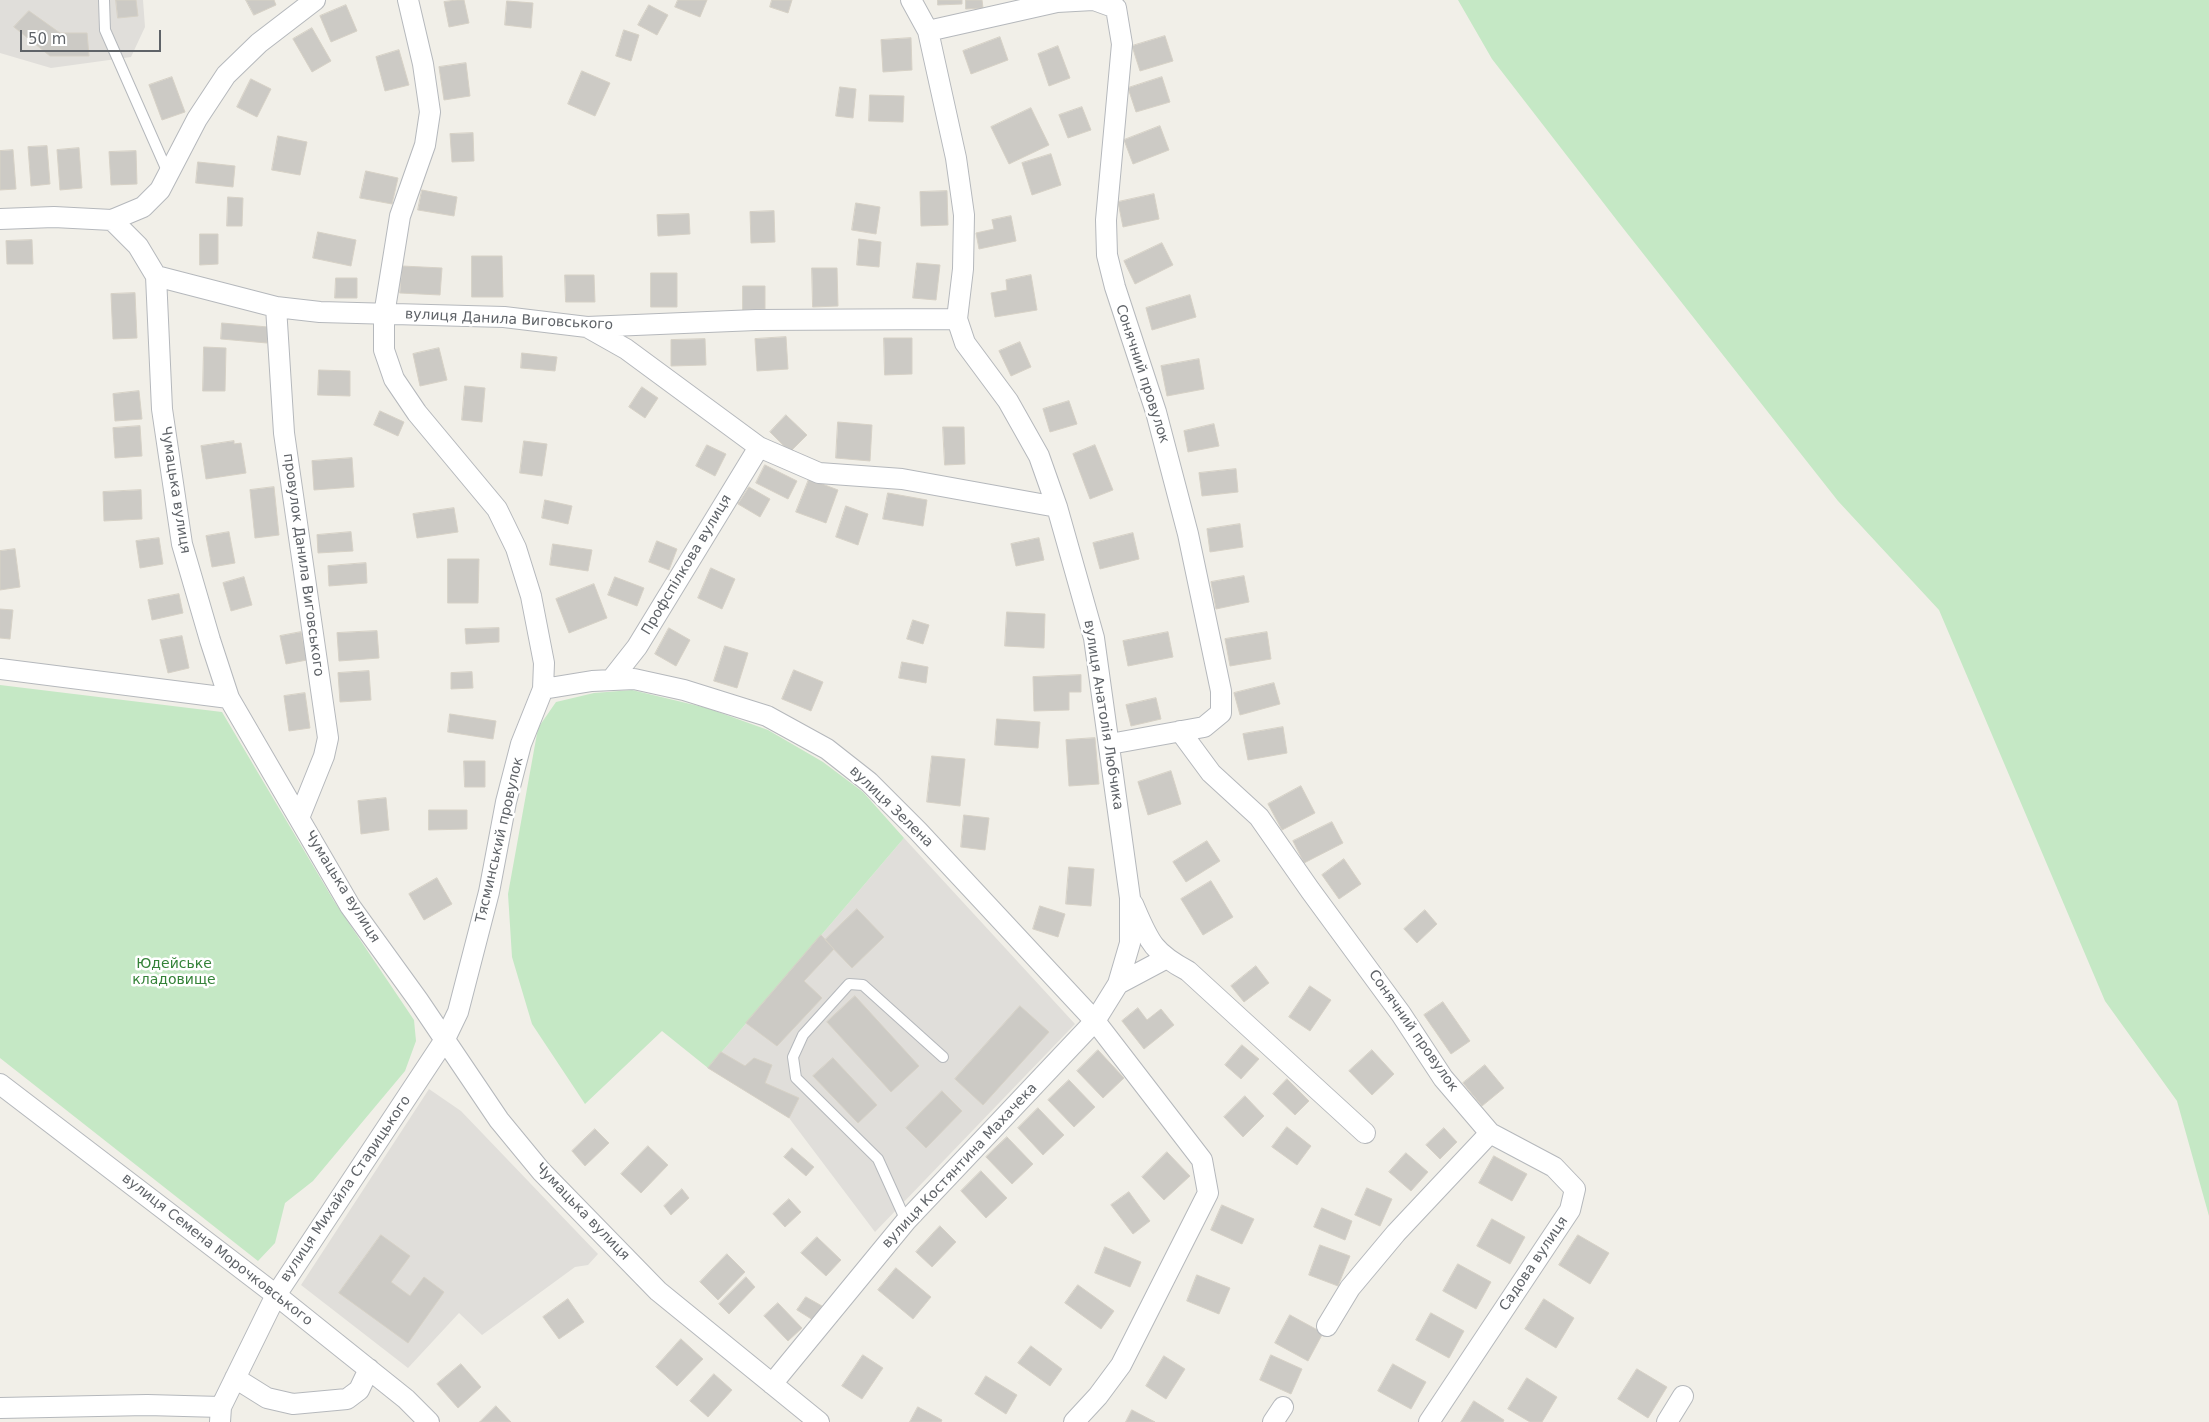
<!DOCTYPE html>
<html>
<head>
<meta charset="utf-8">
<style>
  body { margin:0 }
  #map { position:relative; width:2209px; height:1422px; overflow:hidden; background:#f1efe8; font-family:"DejaVu Sans",sans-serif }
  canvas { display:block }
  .scale { position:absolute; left:20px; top:30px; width:141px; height:22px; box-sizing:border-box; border:2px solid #5f6368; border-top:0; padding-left:6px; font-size:15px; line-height:18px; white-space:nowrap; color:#5f6368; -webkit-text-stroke:4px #fff; paint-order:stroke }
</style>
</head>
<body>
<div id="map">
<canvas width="2209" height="1422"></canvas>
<div class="scale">50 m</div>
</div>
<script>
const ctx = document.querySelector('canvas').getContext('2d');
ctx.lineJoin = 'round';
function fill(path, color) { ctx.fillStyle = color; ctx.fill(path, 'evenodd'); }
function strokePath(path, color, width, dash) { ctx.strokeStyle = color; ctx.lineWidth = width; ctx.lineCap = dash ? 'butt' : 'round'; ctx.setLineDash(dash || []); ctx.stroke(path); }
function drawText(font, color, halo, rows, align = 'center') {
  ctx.font = font + ' "DejaVu Sans",sans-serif'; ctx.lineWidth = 5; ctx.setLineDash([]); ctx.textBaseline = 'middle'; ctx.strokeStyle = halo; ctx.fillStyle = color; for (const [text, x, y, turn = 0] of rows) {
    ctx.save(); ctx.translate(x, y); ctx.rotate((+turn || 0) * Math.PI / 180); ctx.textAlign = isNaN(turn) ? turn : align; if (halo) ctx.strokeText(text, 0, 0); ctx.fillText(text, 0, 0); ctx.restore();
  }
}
fill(new Path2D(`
  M0,0H143L145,27L131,57L51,68L0,53Z
  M904,838L1075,1024L875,1232L789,1118L708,1068Z
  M429,1089L461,1111L598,1254L588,1265L575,1267L482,1335L459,1313L408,1368L301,1285Z`), '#e0deda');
fill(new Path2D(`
  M1458,0H2209V1216L2177,1101L2105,1001L1939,610L1838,501L1619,223L1492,59Z
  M0,685L222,712L334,901L414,1020L416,1041L405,1071L313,1181L285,1203L275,1243L258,1261L0,1058Z
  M632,690L707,708L768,730L823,762L863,792L904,838L708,1068L662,1031L585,1104L532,1024L512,957L508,894L538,728L556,702L594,693Z`), '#c5e8c5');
const building = new Path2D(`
  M116,0H136L138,16L118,18Z
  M246,0H274L276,5L254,15Z
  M457,0H464L469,23L449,27L444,2Z
  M678,0H707L700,17L675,7Z
  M772,0H792L788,13L770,7Z
  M938,0H962V4L938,5Z
  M966,0H982L983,8L966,9Z
  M507,1L533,3L531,28L505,25Z
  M346,5L357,31L331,42L320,16Z
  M649,5L668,15L657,35L638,25Z
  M29,11L60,33H87L89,56H50L14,27Z
  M312,28L331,61L312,72L293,39Z
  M624,30L639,35L631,61L616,56Z
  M1165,36L1173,61L1140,71L1132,46Z
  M1000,37L1008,60L971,74L963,51Z
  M911,38L912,70L883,72L881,40Z
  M1058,46L1070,78L1049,86L1038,54Z
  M399,50L409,85L385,91L376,57Z
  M466,63L470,96L444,100L439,67Z
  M582,71L610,83L595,116L568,104Z
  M172,77L185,112L162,120L149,85Z
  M1162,77L1170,102L1136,112L1128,88Z
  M251,79L271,89L257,117L237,107Z
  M840,87L856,89L853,118L836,116Z
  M870,95L904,96L903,122L869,121Z
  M1082,107L1091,130L1068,138L1059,115Z
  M1031,108L1049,145L1009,164L991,127Z
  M1160,126L1169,150L1133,164L1124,140Z
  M473,133L474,161L452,162L450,134Z
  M278,136L307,142L300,175L272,170Z
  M47,146L50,184L31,186L28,147Z
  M79,148L82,188L60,190L57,150Z
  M13,150L16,189L0,190V151Z
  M136,151L137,184L111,185L109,152Z
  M1051,154L1061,185L1032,195L1022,163Z
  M198,162L235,166L233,187L196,183Z
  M366,171L398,178L392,204L360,198Z
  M422,190L457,197L454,216L418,210Z
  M947,191L948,225L921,226L920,192Z
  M1154,194L1159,219L1123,227L1118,202Z
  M228,197L243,198L242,226H227Z
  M856,203L880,207L876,234L852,230Z
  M774,211L775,242L751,243L750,212Z
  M689,214L690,234L658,236L657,215Z
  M1011,216L1016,241L979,249L976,233L994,229L992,220Z
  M318,232L356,240L351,266L313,258Z
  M200,234H218V264L200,265Z
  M859,239L881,242L879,267L857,265Z
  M32,240L33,264H7L6,241Z
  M1162,243L1173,265L1135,284L1124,261Z
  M472,256H502L503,297H472Z
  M917,263L940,265L936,300L913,298Z
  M402,266L442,268L440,295L400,293Z
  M812,268H837L838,306L813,307Z
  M651,273H677V307H651Z
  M565,275H594L595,302H566Z
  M1031,275L1037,310L995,317L991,293L1007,290L1006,280Z
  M336,278H357V298H335Z
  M743,286H765V309L743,310Z
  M135,293L137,338L113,339L111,294Z
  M1190,295L1196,317L1152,330L1146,308Z
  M222,323L268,327L267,343L221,339Z
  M786,337L788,369L757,371L755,339Z
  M884,338H912V374L885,375Z
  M705,339L706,365L671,366V340Z
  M1020,342L1031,367L1011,376L999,351Z
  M204,347L226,348L225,391H203Z
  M439,348L447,380L420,386L413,354Z
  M522,353L557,357L555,371L521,368Z
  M1199,359L1204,389L1167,396L1161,366Z
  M319,370L350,371V396L318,395Z
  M465,386L485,388L482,422L462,420Z
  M642,387L658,398L645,418L629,407Z
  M139,391L142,419L115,421L113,394Z
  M1069,401L1077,424L1050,432L1043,409Z
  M380,411L404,422L398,436L374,425Z
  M786,415L807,435L790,452L770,432Z
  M838,422L872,425L870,461L836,458Z
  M1214,424L1219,446L1188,452L1184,431Z
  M140,426L142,456L115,458L113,428Z
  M943,427H964L965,464L945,465Z
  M234,441V444L241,443L246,473L206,479L201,446Z
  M524,441L547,444L542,476L520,473Z
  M707,445L726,454L715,476L696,466Z
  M1095,445L1113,490L1090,499L1073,454Z
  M352,458L354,487L314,490L312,461Z
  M765,465L797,481L788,499L756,483Z
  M1236,469L1238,492L1202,496L1199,473Z
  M809,479L838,490L826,523L796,512Z
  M274,487L279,535L255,538L250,490Z
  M749,487L770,499L760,517L738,504Z
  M141,490L142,519L104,521L103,492Z
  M888,493L927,500L923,526L883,519Z
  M545,500L572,506L568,524L542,518Z
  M846,506L868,514L858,545L836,537Z
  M454,508L458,532L417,538L413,514Z
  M1240,524L1243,547L1210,552L1207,529Z
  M229,532L235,563L212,567L206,536Z
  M351,532L353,551L318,553L317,535Z
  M1133,533L1139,559L1100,569L1093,543Z
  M159,538L163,564L140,568L136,541Z
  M1039,538L1044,560L1016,566L1011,544Z
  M657,541L677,549L669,570L649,562Z
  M553,544L592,550L588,571L550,565Z
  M15,549L20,587L0,590V551Z
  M448,559H479L478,603H448Z
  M366,563L367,583L329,586L328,566Z
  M711,568L735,579L722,609L698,598Z
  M1244,576L1249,602L1216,609L1211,582Z
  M244,577L252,605L231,611L223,583Z
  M615,577L644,588L637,606L608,595Z
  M594,584L607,618L569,633L556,599Z
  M179,594L183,613L152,620L148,600Z
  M0,609L13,610L10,639L0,638Z
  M1007,612L1045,614L1044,648L1005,646Z
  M913,620L929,625L923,644L907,639Z
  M499,628V642L466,644L465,629Z
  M669,628L690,640L676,666L655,654Z
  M377,631L379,658L339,661L337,633Z
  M301,632L307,660L286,664L280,636Z
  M1168,632L1173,657L1128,666L1123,641Z
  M1267,632L1271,659L1230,666L1225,639Z
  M182,636L189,668L168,673L160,640Z
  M725,646L748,653L737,688L714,681Z
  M902,662L928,667L926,683L899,678Z
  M794,670L823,682L811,711L782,699Z
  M369,671L371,700L340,702L338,673Z
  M472,672L473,688L451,689V673Z
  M1081,675V692H1069V710L1034,711L1033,677Z
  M1274,683L1280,704L1240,715L1234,693Z
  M305,693L310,728L289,731L284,696Z
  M1156,698L1161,719L1131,726L1126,705Z
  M450,714L496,721L493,739L448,732Z
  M997,719L1040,722L1038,748L995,745Z
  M1283,727L1287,753L1248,760L1243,734Z
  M1095,738L1099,784L1069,786L1066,740Z
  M932,756L965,759L960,806L927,802Z
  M464,761H485V787H465Z
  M1171,771L1181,804L1148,815L1138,782Z
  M1301,786L1315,813L1282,830L1268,804Z
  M386,798L389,830L361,834L358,801Z
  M429,810H467V829L429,830Z
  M964,815L989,818L985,850L961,847Z
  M1332,822L1343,843L1304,863L1293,841Z
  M1207,841L1220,861L1186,882L1173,862Z
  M1344,859L1361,884L1339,899L1322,875Z
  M1069,867L1094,869L1091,906L1066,904Z
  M437,878L452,904L424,920L409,894Z
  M1211,881L1233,917L1203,935L1181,899Z
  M1040,906L1065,914L1058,937L1033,929Z
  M857,909L884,937L852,968L825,940Z
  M1425,910L1437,924L1417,943L1404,929Z
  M821,935L834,949L804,981L822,998L777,1046L746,1023Z
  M1256,966L1269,983L1244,1002L1231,986Z
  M1310,986L1331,1000L1310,1031L1289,1017Z
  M855,996L919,1066L891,1092L827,1022Z
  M1443,1002L1470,1041L1451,1054L1424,1015Z
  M1020,1006L1049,1032L983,1105L955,1079Z
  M1138,1008L1147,1020L1161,1009L1174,1025L1144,1049L1122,1021Z
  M1242,1045L1259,1059L1241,1079L1225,1065Z
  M1098,1050L1124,1078L1103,1098L1077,1071Z
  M1372,1050L1394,1074L1372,1095L1349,1071Z
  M721,1052L745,1066L754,1058L772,1065L765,1083L799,1098L789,1118L708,1068Z
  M833,1058L877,1105L858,1123L813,1076Z
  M1485,1065L1504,1088L1482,1106L1463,1083Z
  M1287,1079L1309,1101L1295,1115L1273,1094Z
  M1069,1080L1095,1107L1074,1127L1048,1100Z
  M942,1091L962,1111L926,1148L906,1128Z
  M1245,1096L1264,1116L1243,1137L1224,1117Z
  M1038,1108L1064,1135L1043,1155L1018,1128Z
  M1287,1127L1311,1146L1297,1165L1272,1147Z
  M1444,1128L1457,1142L1440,1159L1426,1145Z
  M595,1129L609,1143L585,1166L572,1151Z
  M1007,1137L1033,1164L1012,1184L986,1157Z
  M648,1146L668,1165L641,1193L621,1174Z
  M792,1148L814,1167L806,1176L784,1157Z
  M1167,1152L1190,1176L1164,1200L1142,1177Z
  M1406,1153L1428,1172L1411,1191L1389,1172Z
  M1494,1156L1527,1174L1512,1201L1479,1183Z
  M981,1171L1007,1198L986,1218L961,1191Z
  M1367,1188L1392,1199L1380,1226L1355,1215Z
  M682,1189L689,1198L671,1215L664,1206Z
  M1129,1192L1150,1221L1133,1234L1111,1205Z
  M789,1199L801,1212L785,1227L773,1214Z
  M1222,1205L1254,1219L1242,1244L1211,1230Z
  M1322,1208L1352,1221L1345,1240L1314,1227Z
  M1492,1219L1525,1237L1510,1264L1477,1246Z
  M940,1226L956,1242L932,1267L916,1252Z
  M381,1235L410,1256L391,1282L410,1296L424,1277L444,1292L408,1343L339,1293Z
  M1578,1235L1609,1253L1590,1284L1559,1265Z
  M817,1237L841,1260L826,1276L801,1253Z
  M1320,1245L1350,1256L1338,1286L1309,1275Z
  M1105,1247L1141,1262L1130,1287L1095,1273Z
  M727,1254L745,1272L718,1300L700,1282Z
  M1458,1264L1491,1282L1476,1309L1443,1291Z
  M896,1268L931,1297L913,1319L878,1290Z
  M1197,1275L1230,1288L1219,1314L1187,1301Z
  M746,1277L755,1287L729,1314L719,1304Z
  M1078,1285L1114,1311L1101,1329L1065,1303Z
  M806,1297L822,1306L813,1320L797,1310Z
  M568,1299L584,1322L559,1339L543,1317Z
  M1544,1299L1574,1318L1556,1348L1525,1329Z
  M778,1303L802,1328L788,1341L764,1316Z
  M1431,1313L1464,1331L1449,1358L1416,1340Z
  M1290,1315L1323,1333L1308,1361L1275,1343Z
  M681,1339L703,1359L677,1386L656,1367Z
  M1031,1346L1062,1369L1050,1386L1018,1363Z
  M863,1355L883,1368L862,1399L842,1386Z
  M1271,1355L1302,1369L1291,1394L1260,1380Z
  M1164,1356L1185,1369L1166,1399L1146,1386Z
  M461,1364L481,1387L458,1408L437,1384Z
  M1393,1364L1426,1382L1411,1409L1378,1391Z
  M1637,1369L1667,1387L1648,1418L1618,1399Z
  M714,1374L732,1390L708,1417L690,1401Z
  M986,1376L1017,1395L1006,1414L975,1394Z
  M1527,1378L1557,1397L1542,1422H1530L1508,1409Z
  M1474,1401L1504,1420L1503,1422H1461Z
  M496,1406L511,1422H480Z
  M918,1407L942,1420L941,1422H910Z
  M1132,1410L1155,1422H1126Z`);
fill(building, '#cccac5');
strokePath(building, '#d6d1c6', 1);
const lane = new Path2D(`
  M104,0L105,30L168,173
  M906,1221L878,1159L796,1078L793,1057L803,1035L849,984L863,985L943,1057`);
const street = new Path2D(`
  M911,0L928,31L956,158L964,215L963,269L957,319L965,343L1008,401L1039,456L1057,507L1094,638L1130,898V943L1118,984L1095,1021L1202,1160L1208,1193L1121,1365L1098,1396L1074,1422
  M1094,0L1116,8L1122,44L1106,220L1107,255L1115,287L1156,412L1188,534L1221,691V713L1204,727L1110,744
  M928,31L1057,2L1093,0
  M0,219L54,217L112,220L143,207L160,190L197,119L226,75L259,43L315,0
  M112,220L138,246L156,276L162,409L182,544L210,640L229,698L350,906L418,1000L499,1120L541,1171L658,1291L819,1422
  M156,276L276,307L320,312L504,317L587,327L756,320L957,319
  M276,307L284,433L328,738L324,756L299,818
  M587,327L626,349L759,447L819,473L902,479L1057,507
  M0,669L229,698
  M611,680L637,647L759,447
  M543,689L592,681L634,679L684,690L767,716L827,749L869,782L918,831L1095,1021L906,1221L772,1384
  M1180,731L1211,773L1259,817L1310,890L1401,1014L1443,1078L1490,1133L1396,1233L1350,1288L1327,1326
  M1133,904C1149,941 1152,952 1188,971L1365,1133
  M1118,984L1165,959
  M0,1084L276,1295L406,1399L429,1422
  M235,1378L267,1398L293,1404L347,1399L359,1390L369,1369
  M0,1408L147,1405L221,1407
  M220,1422L221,1407L276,1295L444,1041L458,1012L489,892L506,802L521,744L543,689L544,663L531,596L516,548L497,509L417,413L394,379L384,350V315L400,216L425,145L430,112L423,64L408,0
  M1273,1422L1283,1407
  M1429,1422L1570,1210L1575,1189L1554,1167L1490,1133
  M1667,1422L1683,1396`);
strokePath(lane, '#b5b8bc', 12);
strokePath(street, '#b5b8bc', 22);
strokePath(lane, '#fff', 10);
strokePath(street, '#fff', 20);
drawText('14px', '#5f6368', '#fff', [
  ["вулиця Данила Виговського",509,320,3],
  ["Сонячний провулок",1142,374,72],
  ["Чумацька вулиця",175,490,81],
  ["провулок Данила Виговського",303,565,82],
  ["Профспілкова вулиця",687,565,-59],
  ["вулиця Анатолія Любчика",1103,715,81],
  ["вулиця Зелена",891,807,44],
  ["Тясминський провулок",500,840,-77],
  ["Чумацька вулиця",342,887,58],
  ["Сонячний провулок",1413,1031,55],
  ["вулиця Костянтина Махачека",960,1166,-47],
  ["вулиця Михайла Старицького",346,1189,-56],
  ["Чумацька вулиця",582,1212,46],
  ["вулиця Семена Морочковського",217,1250,38],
  ["Садова вулиця",1534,1264,-56]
]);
drawText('14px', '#348238', '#fff', [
  ["Юдейське",174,964],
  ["кладовище",174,980]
]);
</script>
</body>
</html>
